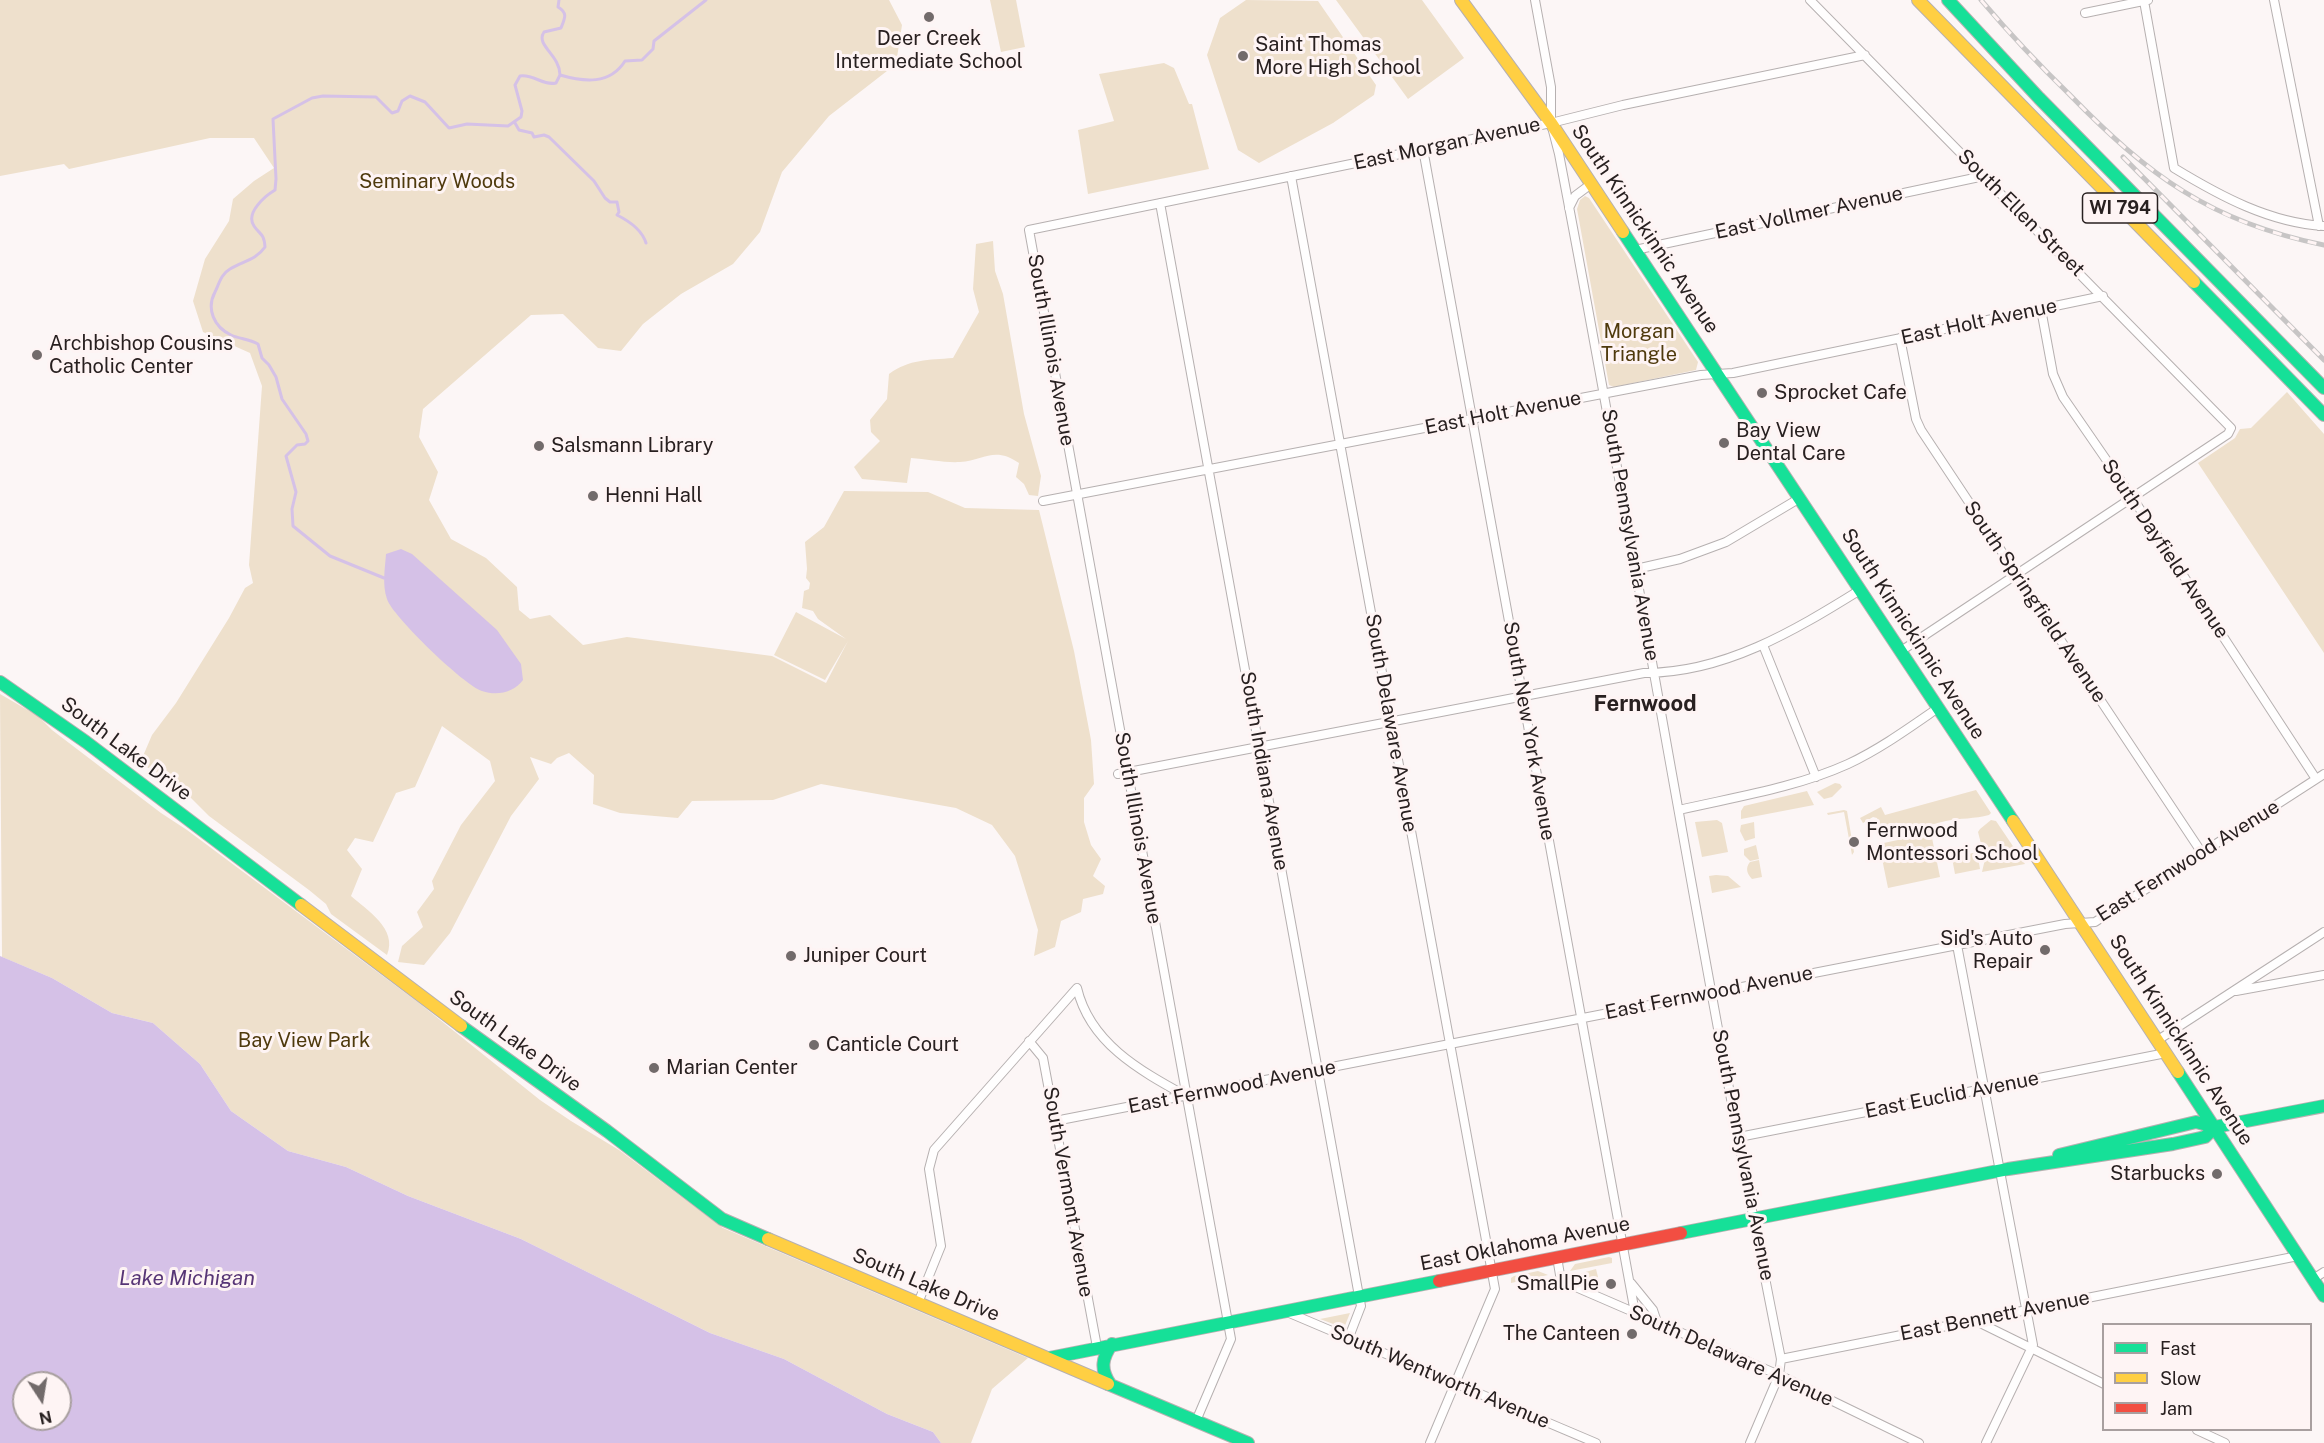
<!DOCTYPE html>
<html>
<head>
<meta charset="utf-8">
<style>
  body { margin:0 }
  #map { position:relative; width:2324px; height:1443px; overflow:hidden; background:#fcf6f6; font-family:"Public Sans",sans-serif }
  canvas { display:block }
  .legend { position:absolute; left:2102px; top:1323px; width:210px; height:108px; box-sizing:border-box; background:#fef4f4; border:2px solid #a89f9f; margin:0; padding:8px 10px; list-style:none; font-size:18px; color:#282020 }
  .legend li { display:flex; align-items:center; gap:12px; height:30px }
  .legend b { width:30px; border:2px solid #a89f9f }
  .north { position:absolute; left:12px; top:1371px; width:60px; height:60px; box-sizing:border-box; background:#fef4f4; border:2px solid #a89f9f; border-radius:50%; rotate:168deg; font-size:16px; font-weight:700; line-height:24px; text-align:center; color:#282020 }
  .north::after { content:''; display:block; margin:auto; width:21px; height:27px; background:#726b6b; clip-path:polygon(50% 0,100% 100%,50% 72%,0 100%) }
</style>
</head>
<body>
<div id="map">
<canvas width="2324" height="1443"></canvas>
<ul class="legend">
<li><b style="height:8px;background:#16e098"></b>Fast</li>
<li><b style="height:8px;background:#ffcf43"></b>Slow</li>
<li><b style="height:8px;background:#f24e42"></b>Jam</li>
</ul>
<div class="north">N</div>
</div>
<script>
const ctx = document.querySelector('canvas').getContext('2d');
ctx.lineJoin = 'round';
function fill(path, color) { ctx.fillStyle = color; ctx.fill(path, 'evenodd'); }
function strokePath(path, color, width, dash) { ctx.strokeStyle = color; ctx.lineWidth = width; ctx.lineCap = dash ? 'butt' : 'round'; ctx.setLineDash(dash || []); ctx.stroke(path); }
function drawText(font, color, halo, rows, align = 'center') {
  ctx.font = font + ' "Public Sans",sans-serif'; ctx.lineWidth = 6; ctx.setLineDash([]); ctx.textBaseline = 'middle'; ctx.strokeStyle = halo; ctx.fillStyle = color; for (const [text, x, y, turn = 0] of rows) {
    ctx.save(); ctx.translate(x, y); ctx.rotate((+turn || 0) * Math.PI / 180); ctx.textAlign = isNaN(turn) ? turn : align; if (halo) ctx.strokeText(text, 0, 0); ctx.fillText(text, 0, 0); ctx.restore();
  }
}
fill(new Path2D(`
  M0,0H889L902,25L896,64L829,116L782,172L760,232L733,264L681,294L643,324L621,351L598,348L563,314L531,315L423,409L419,437L438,472L429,500L451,539L486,558L517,587L519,610L530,619L550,615L583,645L627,637L772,656L826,683L848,641L825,680L774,655L796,612L846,639L818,619L813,611L802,608L804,591L809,589L810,583L806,578L807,569L805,542L824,527L844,491L928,492L965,508L1039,510L1074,651L1091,740L1094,784L1084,798V822L1091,845L1101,859L1093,876L1105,886L1103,894L1083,899L1081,912L1061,921L1055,947L1034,956L1038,930L1015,856L992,825L956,808L821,784L773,800L692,801L678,818L620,813L593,804L594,775L569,753L557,758L551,764L530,757L539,779L511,816L450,933L424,965L398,962L402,946L423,927L417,912L434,889L432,881L461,825L495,781L490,761L442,726L415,787L396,793L373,842L355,838L347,850L362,869L351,896C367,910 398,929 387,955L331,914L326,904L309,890L209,816L179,786L140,763L152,735L176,703L229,618L245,588L253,583L249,565L262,386L250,353L203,332L193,301L205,259L229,221L233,199L254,181L274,168L254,138H210L69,169L64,164L0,176Z
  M990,0H1016L1025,47L1001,52Z
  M1246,0L1318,1L1376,85L1374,95L1333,123L1259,163L1238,150L1207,55L1220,18Z
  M1336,0H1422L1464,58L1408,99Z
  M1164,63L1174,68L1189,104H1192L1209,169L1088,194L1078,130L1114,121L1099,74Z
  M1585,196L1589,198L1698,362L1696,370L1614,387L1609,385L1577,209L1580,200Z
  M993,241L995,271L1003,294L1024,414L1041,476L1038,496L1029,495L1024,484L1016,477L1019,463C995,446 984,460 960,462C946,463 926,459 911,458L907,483L862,479L854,467L880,441L871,432L870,420L887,399L889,374C910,359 928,360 953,358L979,312L973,289L976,244Z
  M2287,392L2324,434V653L2198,463L2235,438L2240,429L2251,428Z
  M0,694L38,716L52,730L161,813L187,830L419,1003L540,1100L571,1121L619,1150L723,1228L1028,1358L992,1389L971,1443H941L933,1432L887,1414L784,1359L710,1333L521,1239L408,1196L346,1167L288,1151L231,1111L200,1064L153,1023L112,1013L52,978L2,957Z
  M1835,783L1840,784L1842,787L1832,797L1824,799L1817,792Z
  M1976,790L1991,813L1989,815C1975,819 1960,818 1946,821C1920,827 1906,835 1877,833L1879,823L1877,818L1873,817L1863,823L1860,818L1881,807L1885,815Z
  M1807,791L1814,805L1741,819V811L1744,806Z
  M1844,810L1847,811L1854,852L1852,855L1844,812L1828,815L1827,813Z
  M1717,820L1722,823L1728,852L1702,857L1695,822Z
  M1991,820L1996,821L2025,864L1982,872L1985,859L1978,832L1980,829Z
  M1754,822L1755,838L1745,841L1740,831L1741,825Z
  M1931,833L1940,877L1888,888L1879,844Z
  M1756,845L1759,859L1750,861L1744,855V849Z
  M1977,852L1980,869L1955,874L1952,858Z
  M1759,860L1762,877L1752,879C1747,874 1745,868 1750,862Z
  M1716,875L1728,876L1741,887L1712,893L1709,876Z
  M1609,1257L1612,1258V1263L1570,1271L1575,1264Z
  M1596,1269L1598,1277L1595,1283L1575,1275Z
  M1538,1271L1548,1275L1525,1280V1278H1520V1281L1511,1283V1278L1514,1276Z
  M1350,1313L1344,1328L1320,1319Z`), '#eee0cc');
fill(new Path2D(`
  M401,549L412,554L497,630L521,664L523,680C513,693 497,696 482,691C465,686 392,616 387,599C382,584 385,569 386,554Z
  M0,956L52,978L112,1013L153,1023L200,1064L231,1111L288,1151L346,1167L408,1196L521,1239L710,1333L784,1359L887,1414L933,1432L941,1443H0ZM24,1383H60V1419H24Z`), '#d5c1e7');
strokePath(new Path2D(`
  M560,75C584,82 610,85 625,61L642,60L653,49L654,41L706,0
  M515,123L519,130L532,133L534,137L544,135L549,137L594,181L605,198L610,202H617L619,212L617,215C629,221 642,230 646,243
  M384,578L330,556L293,526L292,509L296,492L286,456L297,445L305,444L308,441L306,434L282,399L276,377L269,365L262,358L258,344C249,339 240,339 231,335C214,327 206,309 215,292C219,284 221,274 230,269C243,261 256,260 265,247C264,233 260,235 254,226C245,213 265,196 275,190L276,179L273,119L312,98L323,96L376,97L392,113L398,111L402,101L410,96L425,102L449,128L467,124L508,126L521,117L522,111L515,85L520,76C534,74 543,86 556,83L560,75C560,55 535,45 544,32L561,28C565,18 568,13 558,7L559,0`), '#d5c1e7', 3);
const street = new Path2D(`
  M1535,0L1551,87V123L1559,154C1636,555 1701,958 1781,1359
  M1810,0L2231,428L2228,434L1901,651
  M2274,0L2319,226
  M2144,1L2174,168C2220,196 2270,223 2324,226
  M2085,13L2148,0
  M1423,149L1635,1313
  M1291,176L1495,1289L1430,1443
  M1160,203L1359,1296L1361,1306L1349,1337
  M1569,208L1575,196L1591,184
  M1635,250L1984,176
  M2041,309L2053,374L2063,397L2132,497L2316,779
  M1900,338L1916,419L1921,430L2202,853
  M1043,501L1701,375L1733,373L2103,296
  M1636,569L1680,559L1726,542L1800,498
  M1763,645L1816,777
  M1118,774L1644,673C1724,673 1794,631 1860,590
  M1679,810C1735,797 1795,788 1848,764C1880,749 1909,728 1938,708
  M1957,945L2033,1345L1986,1443
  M2236,991L2324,975
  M2158,1040L2324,932
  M1029,1041L1043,1058L1097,1347
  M1055,1121L2065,924L2095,922L2324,774
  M1739,1137L2166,1053
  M1557,1257L1560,1275L1571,1285L1779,1375L1919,1443
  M2313,1279L2324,1272
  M1631,1283L1653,1310L1657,1322
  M918,1303L941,1246L929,1169L934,1150L1077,988C1090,1043 1139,1070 1186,1096
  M1287,1312L1596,1443
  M1976,1321L2104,1384
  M1196,1421L1231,1339L1029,230L1551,123L1623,105L1865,55
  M2197,1430L2225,1443
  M1750,1443L1779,1375L1781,1359L2298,1256`);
const fast = new Path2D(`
  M1948,0L2039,98L2324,388
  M1623,232L2013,821
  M2194,282L2324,415
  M0,682L86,742L301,905
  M461,1026L607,1131L722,1219L768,1239
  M2178,1072L2324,1296
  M2059,1155L2196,1122L2215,1127L2324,1106
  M1681,1233L2008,1169L2173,1144L2205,1137L2215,1127
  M1049,1358L1439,1281
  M1108,1384L1248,1443
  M1110,1384C1100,1369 1102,1358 1112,1344`);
const slow = new Path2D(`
  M1461,0L1551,123L1623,232
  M1918,0L2194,282
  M2013,821L2178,1072
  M301,905L461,1026
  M768,1239L1108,1384`);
const jam = new Path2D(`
  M1439,1281L1681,1233`);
strokePath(street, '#b6b0b0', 10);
strokePath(fast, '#b6b0b0', 14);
strokePath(slow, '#b6b0b0', 14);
strokePath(jam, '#b6b0b0', 14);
strokePath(street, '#fffefe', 8);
strokePath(fast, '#16e098', 12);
strokePath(slow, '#ffcf43', 12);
strokePath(jam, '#f24e42', 12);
const rail = new Path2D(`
  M1981,0C2009,33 2038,64 2069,94C2148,175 2210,222 2324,245
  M2123,157L2324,360`);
strokePath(rail, '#c7c5c5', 5);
strokePath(rail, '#fef4f4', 3, [9]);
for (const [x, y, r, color] of [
  [929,17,6,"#726b6b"],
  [1243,56,6,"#726b6b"],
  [37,355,6,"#726b6b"],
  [1762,393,6,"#726b6b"],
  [1724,443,6,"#726b6b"],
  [539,446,6,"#726b6b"],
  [593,496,6,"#726b6b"],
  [1854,842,6,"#726b6b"],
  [2045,950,6,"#726b6b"],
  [791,956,6,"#726b6b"],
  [814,1045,6,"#726b6b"],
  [654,1068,6,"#726b6b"],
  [2217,1174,6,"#726b6b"],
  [1611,1284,6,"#726b6b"],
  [1632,1334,6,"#726b6b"]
]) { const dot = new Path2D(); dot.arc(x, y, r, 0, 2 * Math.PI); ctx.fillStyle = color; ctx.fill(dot); strokePath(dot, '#fef4f4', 2); }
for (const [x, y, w] of [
  [2120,208,75]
]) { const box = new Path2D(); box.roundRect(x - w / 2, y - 15, w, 30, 4.5); ctx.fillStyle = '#fef4f4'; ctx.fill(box); strokePath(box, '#282020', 1.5); }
drawText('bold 18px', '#282020', null, [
  ["WI 794",2120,208]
]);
drawText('20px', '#282020', '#fef4f4', [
  ["Deer Creek",929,39,"center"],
  ["Intermediate School",929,62,"center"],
  ["Saint Thomas",1255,45],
  ["More High School",1255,68],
  ["Archbishop Cousins",49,344],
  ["Catholic Center",49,367],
  ["Sprocket Cafe",1774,393],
  ["Bay View",1736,431],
  ["Dental Care",1736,454],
  ["Salsmann Library",551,446],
  ["Henni Hall",605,496],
  ["Fernwood",1866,831],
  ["Montessori School",1866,854],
  ["Sid's Auto",2033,939,"right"],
  ["Repair",2033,962,"right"],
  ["Juniper Court",803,956],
  ["Canticle Court",826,1045],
  ["Marian Center",666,1068],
  ["Starbucks",2205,1174,"right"],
  ["SmallPie",1599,1284,"right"],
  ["The Canteen",1620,1334,"right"]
], 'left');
drawText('20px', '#282020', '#fef4f4', [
  ["East Morgan Avenue",1447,144,-12],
  ["East Vollmer Avenue",1809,213,-12],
  ["South Ellen Street",2021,213,45],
  ["South Kinnickinnic Avenue",1645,229,56],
  ["East Holt Avenue",1979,322,-12],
  ["South Illinois Avenue",1051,350,80],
  ["East Holt Avenue",1503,413,-11],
  ["South Pennsylvania Avenue",1630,535,80],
  ["South Dayfield Avenue",2165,549,56],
  ["South Springfield Avenue",2035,602,56],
  ["South Kinnickinnic Avenue",1913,634,57],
  ["South Delaware Avenue",1391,723,80],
  ["South New York Avenue",1529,731,80],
  ["South Lake Drive",126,749,37],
  ["South Indiana Avenue",1264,771,80],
  ["South Illinois Avenue",1138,828,80],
  ["East Fernwood Avenue",2188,861,-32],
  ["East Fernwood Avenue",1709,993,-11],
  ["South Kinnickinnic Avenue",2181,1040,57],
  ["South Lake Drive",515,1041,36],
  ["East Fernwood Avenue",1232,1087,-11],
  ["East Euclid Avenue",1952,1095,-11],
  ["South Pennsylvania Avenue",1743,1155,79],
  ["South Vermont Avenue",1068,1192,80],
  ["East Oklahoma Avenue",1525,1244,-11],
  ["South Lake Drive",926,1285,23],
  ["East Bennett Avenue",1995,1316,-11],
  ["South Delaware Avenue",1731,1356,24],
  ["South Wentworth Avenue",1440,1377,23]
]);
drawText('20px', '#4f3a0d', '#fef4f4', [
  ["Seminary Woods",437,182],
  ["Morgan",1639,332],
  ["Triangle",1639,355],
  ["Bay View Park",304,1041]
]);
drawText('italic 21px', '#573576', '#fef4f4', [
  ["Lake Michigan",187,1279]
]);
drawText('bold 22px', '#282020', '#fef4f4', [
  ["Fernwood",1645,704]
]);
</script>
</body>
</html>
